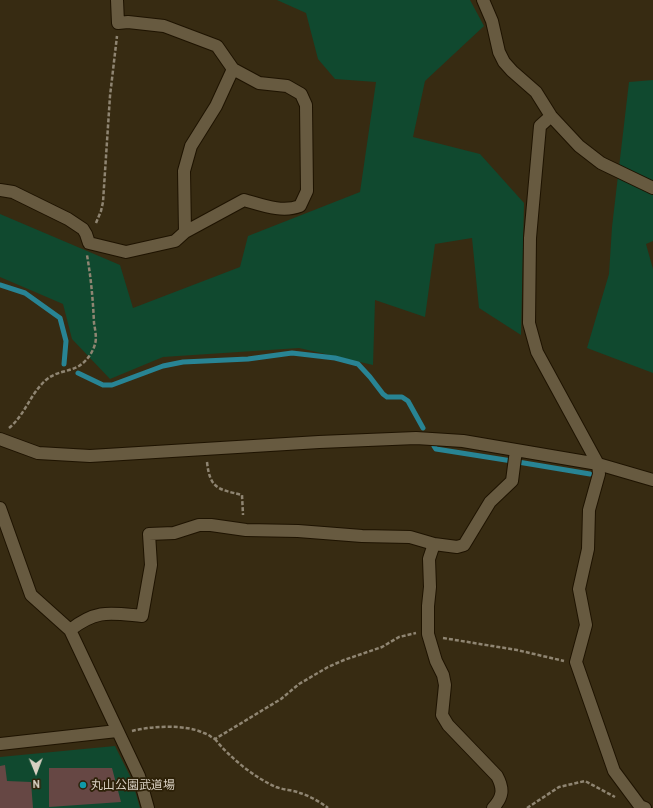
<!DOCTYPE html>
<html>
<head>
<meta charset="utf-8">
<style>
  body { margin:0 }
  #map { position:relative; width:653px; height:808px; overflow:hidden; background:#372b12; font-family:Barlow,sans-serif }
  canvas { display:block }
  .north { position:absolute; left:16px; top:752px; width:40px; height:40px; -webkit-text-stroke:3px #2d2108; paint-order:stroke; rotate:179deg; font-size:11px; font-weight:700; line-height:16px; text-align:center; color:#d8d0c2 }
  .north::after { content:''; display:block; margin:auto; width:14px; height:18px; background:#d8d0c2; clip-path:polygon(50% 0,100% 100%,50% 72%,0 100%) }
</style>
</head>
<body>
<div id="map">
<canvas width="653" height="808"></canvas>
<div class="north">N</div>
</div>
<script>
const ctx = document.querySelector('canvas').getContext('2d');
ctx.lineJoin = 'round';
function fill(path, color) { ctx.fillStyle = color; ctx.fill(path, 'evenodd'); }
function strokePath(path, color, width, dash) { ctx.strokeStyle = color; ctx.lineWidth = width; ctx.lineCap = dash ? 'butt' : 'round'; ctx.setLineDash(dash || []); ctx.stroke(path); }
function drawText(font, color, halo, rows, align = 'center') {
  ctx.font = font + ' Barlow,"Noto Sans JP",sans-serif'; ctx.lineWidth = 3.5; ctx.setLineDash([]); ctx.textBaseline = 'middle'; ctx.strokeStyle = halo; ctx.fillStyle = color; for (const [text, x, y, turn = 0] of rows) {
    ctx.save(); ctx.translate(x, y); ctx.rotate((+turn || 0) * Math.PI / 180); ctx.textAlign = isNaN(turn) ? turn : align; if (halo) ctx.strokeText(text, 0, 0); ctx.fillText(text, 0, 0); ctx.restore();
  }
}
fill(new Path2D(`
  M277,0H470L484,26L425,81L413,137L480,154L524,203L521,335L479,308L472,238L435,244L425,317L375,300L373,365L299,348L163,357L110,379L72,339L63,304L0,277V214L120,265L133,308L240,267L248,236L360,192L376,82L335,79L318,59L306,13Z
  M653,80V241L646,244L653,269V373L587,348L609,274L612,227L629,82Z
  M115,746L132,780L140,808H0V757Z`), '#10492f');
strokePath(new Path2D(`
  M0,285L25,293L60,318L66,341L64,364
  M78,373L103,385H112L163,366L183,362L248,359L292,353L335,358L358,364L370,377L383,394L387,397H402L408,401L423,428
  M434,446L436,449L512,461
  M518,462L590,474`), '#288494', 5);
fill(new Path2D(`
  M5,765L7,781L31,782L33,808H0V766Z
  M49,768H112L121,802L49,807Z`), '#664744');
const minor = new Path2D(`
  M483,0L492,21L499,52L504,62L512,71L536,92L551,116L579,146L601,163L653,188
  M551,116L540,126L530,238L529,323L537,352L598,464L599,474L589,510L588,549L579,589L586,625L576,662L614,771L640,806L645,808
  M0,190L13,192L68,219L83,229L86,234L89,243L126,252L175,241L185,232L184,171L191,146L216,106L233,69L217,46L164,26L128,22L118,23L117,0
  M185,232L244,200C262,205 282,213 300,206L307,191L306,105L301,94L287,86L259,83L233,69
  M0,439L38,453L90,456L319,442L416,438L463,441L598,464L653,480
  M0,508L31,595L70,630L139,776L148,808
  M434,544L429,559L430,587L428,606V634L436,661L443,675L445,685L442,715L448,725L497,776C504,789 503,797 493,808
  M70,630C97,609 110,613 142,616L151,565L149,534L174,533L199,525H211L246,530L298,531L362,536L410,537L434,544L457,547L464,545L490,502L512,481L516,450
  M0,744L117,731`);
strokePath(minor, '#1e1300', 14);
strokePath(new Path2D(`
  M96,223L101,211L103,202L110,96L117,36
  M9,428C25,415 30,394 46,380C56,371 69,372 79,366C87,361 93,352 95,344C97,338 95,329 94,323C93,300 91,278 87,255
  M207,462C210,489 218,489 242,495L243,515
  M443,638L517,650L564,661
  M132,731C151,726 185,724 204,733C208,734 211,737 215,739L281,699L299,684L328,667L344,660L382,647L399,637L416,633
  M215,739C229,757 255,778 276,787C284,790 293,790 300,793C310,796 320,802 328,808
  M527,808L559,787L585,781L615,797`), '#8f8572', 2.5, [4, 2]);
strokePath(minor, '#675a40', 12);
for (const [x, y, r, color] of [
  [83,785,4,"#0f9aa8"]
]) { const dot = new Path2D(); dot.arc(x, y, r, 0, 2 * Math.PI); ctx.fillStyle = color; ctx.fill(dot); strokePath(dot, '#2d2108', 1.5); }
drawText('12px', '#d8d0c2', '#2d2108', [
  ["丸山公園武道場",91,785]
], 'left');
</script>
</body>
</html>
